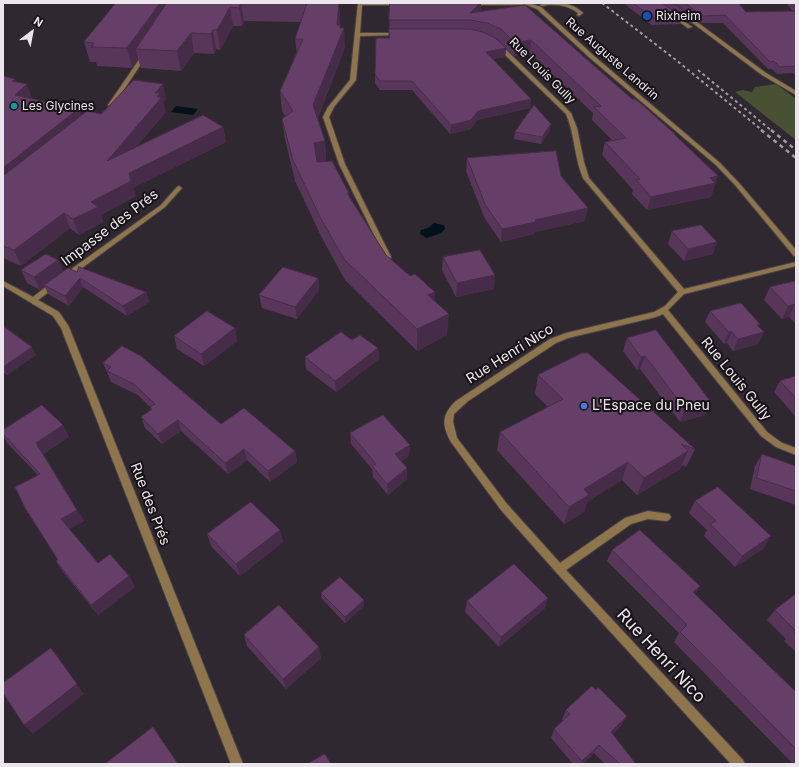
<!DOCTYPE html>
<html>
<head>
<meta charset="utf-8">
<style>
  body { margin:0 }
  #map { position:relative; width:799px; height:767px; overflow:hidden; background:#302830; font-family:Inter,sans-serif }
  canvas { display:block }
  .frame { position:absolute; inset:0; border:4px solid #ebe6eb; pointer-events:none }
  .north { position:absolute; left:12px; top:12px; width:40px; height:40px; -webkit-text-stroke:3px #161216; paint-order:stroke; rotate:32deg; font-size:11px; font-weight:700; line-height:16px; text-align:center; color:#ebe6eb }
  .north::after { content:''; display:block; margin:auto; width:14px; height:18px; background:#ebe6eb; clip-path:polygon(50% 0,100% 100%,50% 72%,0 100%) }
</style>
</head>
<body>
<div id="map">
<canvas width="799" height="767"></canvas>
<div class="frame"></div>
<div class="north">N</div>
</div>
<script>
const ctx = document.querySelector('canvas').getContext('2d');
ctx.lineJoin = 'round';
function fill(path, color) { ctx.fillStyle = color; ctx.fill(path, 'evenodd'); }
function strokePath(path, color, width, dash) { ctx.strokeStyle = color; ctx.lineWidth = width; ctx.lineCap = dash ? 'butt' : 'round'; ctx.setLineDash(dash || []); ctx.stroke(path); }
function drawText(font, color, halo, rows, align = 'center') {
  ctx.font = font + ' Inter,sans-serif'; ctx.lineWidth = 4; ctx.setLineDash([]); ctx.textBaseline = 'middle'; ctx.strokeStyle = halo; ctx.fillStyle = color; for (const [text, x, y, turn = 0] of rows) {
    ctx.save(); ctx.translate(x, y); ctx.rotate((+turn || 0) * Math.PI / 180); ctx.textAlign = isNaN(turn) ? turn : align; if (halo) ctx.strokeText(text, 0, 0); ctx.fillText(text, 0, 0); ctx.restore();
  }
}
fill(new Path2D(`
  M776,84L796,99V140L735,92L743,90L752,92L755,87Z`), '#485132');
fill(new Path2D(`
  M176,106L198,109L193,115L171,112Z
  M434,223L444,225L445,229L441,233L427,238L420,234L421,230L428,228Z`), '#02121c');
const lane = new Path2D(`
  M544,3C559,3 572,2 583,13L579,16L577,15L578,13C568,5 554,3 542,6L540,5Z
  M653,3H658L692,27L688,28Z
  M666,3H671L766,73L796,91V95L762,75Z
  M331,105L334,107L329,117L345,164L391,257L390,259H388L385,257L339,164L323,117L328,107Z`);
const street = new Path2D(`
  M358,3H401V5H362L360,33H398L400,34L398,35L360,36L356,80L333,108H329V106L350,80Z
  M469,3H529L541,7L594,56L720,163L739,183L796,250V256H794L735,185L716,165L590,58L537,9L527,5H470L468,4Z
  M497,45H501L571,113L577,128L584,162L589,178L684,289L796,262V266L684,294L668,310L767,432L782,443L796,448V455L776,447L761,436L663,314L656,317L568,338L556,343L468,401L454,414L453,422L457,438L507,504L560,563L625,518L648,511L669,514L671,517L669,520L666,521L648,519L631,524L566,570L743,760L745,764H731L556,572L501,510L451,442C442,425 441,415 456,401L550,339L566,333L654,312L665,306L678,292L583,178C574,157 575,134 566,114L497,47Z
  M143,54L147,55L113,106H109L108,105Z
  M179,186L182,188L165,207L67,279H63L61,277L63,275L161,205L177,187Z
  M3,281L33,297L51,283H57L58,285L38,300L59,312L69,327L243,764H231L61,328L53,316L3,286Z`);
strokePath(lane, '#4a434a', 2);
strokePath(street, '#4a434a', 2);
fill(lane, '#8e754c');
fill(street, '#8e754c');
strokePath(new Path2D(`
  M602,3L676,60L763,131
  M698,70L772,131`), '#a19ba1', 2, [3, 3]);
strokePath(new Path2D(`
  M761,130L796,158
  M771,130L796,150`), '#a19ba1', 2.5, [4, 4]);
fill(new Path2D(`
  M116,3H339L340,25L345,47L318,118L325,141L326,161L349,193V197L386,255L435,301L447,335L417,351L345,280L322,238L295,181L285,139L282,119L285,116L282,111L280,91L297,54L295,39L301,22L244,21L242,26H233L220,50L216,49L214,54L194,53L181,71L141,68L138,59L132,68L97,66L96,62H90L84,42Z
  M390,3H481L480,12L525,5L632,99L675,135L714,190H713L711,197L647,210L632,194L633,190L602,155L605,142L612,140L592,120L593,113L530,53L514,56L498,41L506,48L505,57L493,59L531,99L530,108L477,120L471,129L450,134L412,90H380L375,83V74L389,38Z
  M625,3H738L746,12L793,11L786,3H796V76L793,73L777,74L772,69H768L723,23H701L693,17L691,24L682,17L680,24L652,25L627,6Z
  M3,76L16,82L32,99L78,109L81,116L101,114L163,84L166,99L163,102L166,112L136,147L223,127L226,142L133,188L136,196L101,215L103,222L79,235L70,228L21,266L3,258Z
  M550,130L541,144L514,139L515,132Z
  M467,158L561,176L585,221L535,232L534,234L501,242L484,217L466,171Z
  M672,231L713,254L684,261L668,244Z
  M443,257L494,289L456,297L442,270Z
  M58,260L63,271L77,272L146,292L149,302L127,316L83,287L69,306L48,294L45,287L40,290L27,283L21,270Z
  M318,278L319,290L297,319L262,308L259,295Z
  M796,281V324L789,317L782,319L764,300L770,287Z
  M710,311L759,327L764,332L758,344L733,351L727,343L724,344L705,322Z
  M3,322L5,327H4L36,355L7,375L3,372Z
  M174,336L237,341L204,366L177,349Z
  M627,338L711,402L705,415L680,422L640,369L637,370L623,351Z
  M352,340L378,348L379,359L336,392L306,369L305,357Z
  M103,363L221,424L295,451L297,462L270,482L247,460L228,474L181,431L162,444L145,428L141,417L151,410L150,407L138,395L111,382Z
  M538,375L695,449L686,467L682,465L680,469L637,495L622,480L587,502L584,512L564,524L497,450L500,432L548,407L535,394Z
  M796,376V417L774,392L780,381Z
  M63,425L69,437L43,454L84,521L69,529L98,563L129,576L135,587L98,615L63,572L56,561L58,560L38,475L8,444L3,436V430Z
  M350,433L410,445L409,456L401,461L407,468V479L388,495L373,477L372,469L351,444Z
  M762,454L796,466V505L750,489L755,466Z
  M695,501L764,548L735,567L704,536L707,530L689,513Z
  M280,530L283,542L240,576L211,546L207,534Z
  M612,550L695,594L796,692V764H793L674,642L679,633L607,561Z
  M321,593L364,600V606L345,623L322,599Z
  M796,594V652L784,641L786,639L767,620L775,610Z
  M548,598L545,608L499,647L465,612L467,601Z
  M244,635L321,658L286,689L247,646Z
  M566,710L621,726L613,734L636,764H605L594,753L583,764H573L551,738L554,729L563,721L562,719Z`), '#58365a');
fill(new Path2D(`
  M160,3H177L136,49L138,59L132,68L127,48Z
  M241,3L244,21L242,26L239,8Z
  M339,3L340,22V28V25L341,37L344,28L345,47L315,125L313,105L337,25Z
  M480,3H481L480,14L470,13Z
  M230,7L233,26L220,50L217,30Z
  M213,30L216,49L214,54L211,34Z
  M191,33L194,53L181,71L177,51Z
  M531,40L530,53L514,56L515,43Z
  M506,48L505,57L485,61L486,52Z
  M15,79L20,91L27,84L32,99L15,95L12,81Z
  M163,84L166,99L163,102L166,112L111,176L107,161L155,93Z
  M531,99L530,108L477,120L471,129L450,134L451,125L478,111Z
  M78,109L83,124L3,188V168Z
  M551,124L550,130L541,144L542,137Z
  M223,127L226,142L133,188L136,196L101,215L103,222L79,235L73,219L91,202L129,173Z
  M325,141L326,162L316,164L314,143Z
  M718,176L711,197L647,210L651,197L710,178Z
  M588,208L585,221L535,232L534,234L501,242L502,229L535,220Z
  M64,213L70,228L21,266L14,250Z
  M717,242L713,254L684,261L688,249Z
  M58,260L64,273L44,285L45,287L40,290L34,277Z
  M495,275L494,289L456,297L457,283Z
  M80,278L83,287L69,306L65,296Z
  M318,278L319,290L297,319L295,307Z
  M146,292L149,302L127,316L123,306Z
  M435,292L434,313L428,295Z
  M795,304L789,317L782,319L788,306Z
  M449,314L447,335L417,351V329Z
  M3,322L5,327L3,328Z
  M760,324L756,334L764,332L758,344L733,351L738,339L757,325Z
  M235,328L237,341L204,366L201,354Z
  M729,332H732L727,343L724,344Z
  M32,347L36,355L7,375L3,367Z
  M378,348L379,359L336,392L335,381Z
  M645,356L640,369L637,370L641,357Z
  M711,402L705,415L680,422L685,409Z
  M178,420L181,431L162,444L158,434Z
  M63,425L69,437L42,454L36,443Z
  M410,445L409,456L395,465V454Z
  M244,449L247,460L228,474L225,463Z
  M295,451L297,462L270,482L268,471Z
  M688,451L680,469L637,495L644,478Z
  M628,462L622,480L587,502L584,512L564,524L569,507L584,489Z
  M407,468V479L388,495L387,484Z
  M77,510L84,521L67,530L61,519Z
  M280,530L283,542L240,576L236,564Z
  M771,536L764,548L735,567L742,556Z
  M129,576L135,587L98,615L91,605Z
  M700,586L694,597L693,592Z
  M548,598L545,608L499,647L501,637Z
  M364,600V606L345,623V617Z
  M319,647L321,658L286,689L283,679Z
  M51,648L84,694L33,734L24,725Z
  M627,716L621,726L606,741L611,732Z
  M599,745L594,753L583,764H581L582,761Z`), '#472c4a');
const building = new Path2D(`
  M116,3H160L127,48L91,47L94,43L84,42Z
  M167,3H241L239,8L230,7L217,30H213L211,34L191,33L177,51L136,49Z
  M290,3H339L337,25H340V28H344L313,105L325,141L314,143L317,162L332,161L349,193H347L386,255L410,276L415,274L435,292L428,295L449,314L417,329L344,259L320,217L293,160L282,119L293,111L280,91L303,39H295L307,3Z
  M390,3H480L470,13L525,5L632,99H635L639,102L675,134H674L718,176L710,178L715,183L651,197L636,180L640,179L605,142L626,138L594,107L601,106L531,40L515,43L501,29L487,23L471,20H389Z
  M633,3H662L682,17L654,18Z
  M673,3H675L693,16Z
  M685,3H738L746,12L796,11V66L780,67L774,61L770,62L725,15L703,16Z
  M389,29H470L483,32L495,38L506,48L486,52L531,99L478,111L471,120L451,125L412,81H380L375,74L376,38H389Z
  M3,76L15,79L12,81L27,84L15,95L78,109L3,168Z
  M134,80L163,84L155,93H160L157,97H162L107,161L203,115L223,127L129,173L131,181L91,202L98,207L73,219L64,213L14,250L3,246V176L87,111L101,114Z
  M534,105L551,124L542,137L515,132Z
  M556,151L561,176L588,208L535,220L536,222L502,229L485,204L467,158Z
  M701,225L717,242L688,249L672,231Z
  M480,250L495,275L457,283L443,257Z
  M46,254L58,260L34,277L21,270Z
  M79,267L146,292L123,306L80,278L65,296L44,285L68,268L77,272Z
  M283,267L318,278L295,307L259,295Z
  M796,281V304H795L788,306L770,287Z
  M741,303L760,324L757,325L764,332L738,339L732,332H729L710,311Z
  M207,311L235,328L201,354L174,336Z
  M3,326L32,347L3,367Z
  M656,330L711,402L685,409L645,356L641,357L627,338Z
  M341,332L352,340L360,335L378,348L335,381L305,357Z
  M122,346L141,356L221,424L244,408L295,451L268,471L244,449L225,463L178,420L158,434L141,417L152,409L150,407L155,404L134,384L107,371L111,367L103,363Z
  M582,353H588L695,449L681,444L688,451L644,478L628,462L584,489L589,495L569,507L500,432L563,399L538,375Z
  M796,376V398L780,381Z
  M42,405L63,425L36,443L77,510L61,519L98,563L110,554L129,576L91,605L56,561L58,560L25,508L15,487L40,474L3,434V430Z
  M383,415L410,445L395,454L407,468L387,484L372,466L376,464L350,433Z
  M762,454L796,466V491L757,478Z
  M718,487L771,536L742,556L710,524L716,521L695,501Z
  M251,502L280,530L236,564L207,534Z
  M640,530L700,586L693,592L796,692V749L680,632L687,625L612,550Z
  M514,564L548,598L501,637L467,601Z
  M340,577L364,600L345,617L321,593Z
  M796,594V634L793,631L795,630L775,610Z
  M279,605L319,647L283,679L244,635Z
  M51,648L77,684L24,725L3,693V683Z
  M592,686L596,690L598,687L627,716L611,732L636,764H620L599,745L582,761L554,729L570,714L566,710Z
  M153,727L178,764H105Z
  M325,754L331,764H307Z`);
fill(building, '#663f69');
strokePath(building, '#472c4a', 1);
for (const [x, y, r, color] of [
  [647,16,5,"#1a4fb4"],
  [14,106,4,"#0f9aa8"],
  [584,406,4,"#3f7fe0"]
]) { const dot = new Path2D(); dot.arc(x, y, r, 0, 2 * Math.PI); ctx.fillStyle = color; ctx.fill(dot); strokePath(dot, '#161216', 1.5); }
drawText('12px', '#ebe6eb', '#161216', [
  ["Rixheim",656,16],
  ["Les Glycines",22,106]
], 'left');
drawText('12px', '#ebe6eb', '#161216', [
  ["Rue Auguste Landrin",612,59,41],
  ["Rue Louis Gully",542,71,45]
]);
drawText('14px', '#ebe6eb', '#161216', [
  ["Impasse des Prés",110,228,-37],
  ["Rue Henri Nico",510,354,-32],
  ["Rue Louis Gully",736,379,51],
  ["Rue des Prés",150,504,69]
]);
drawText('14px', '#ebe6eb', '#161216', [
  ["L'Espace du Pneu",592,406]
], 'left');
drawText('17px', '#ebe6eb', '#161216', [
  ["Rue Henri Nico",661,656,47]
]);
</script>
</body>
</html>
